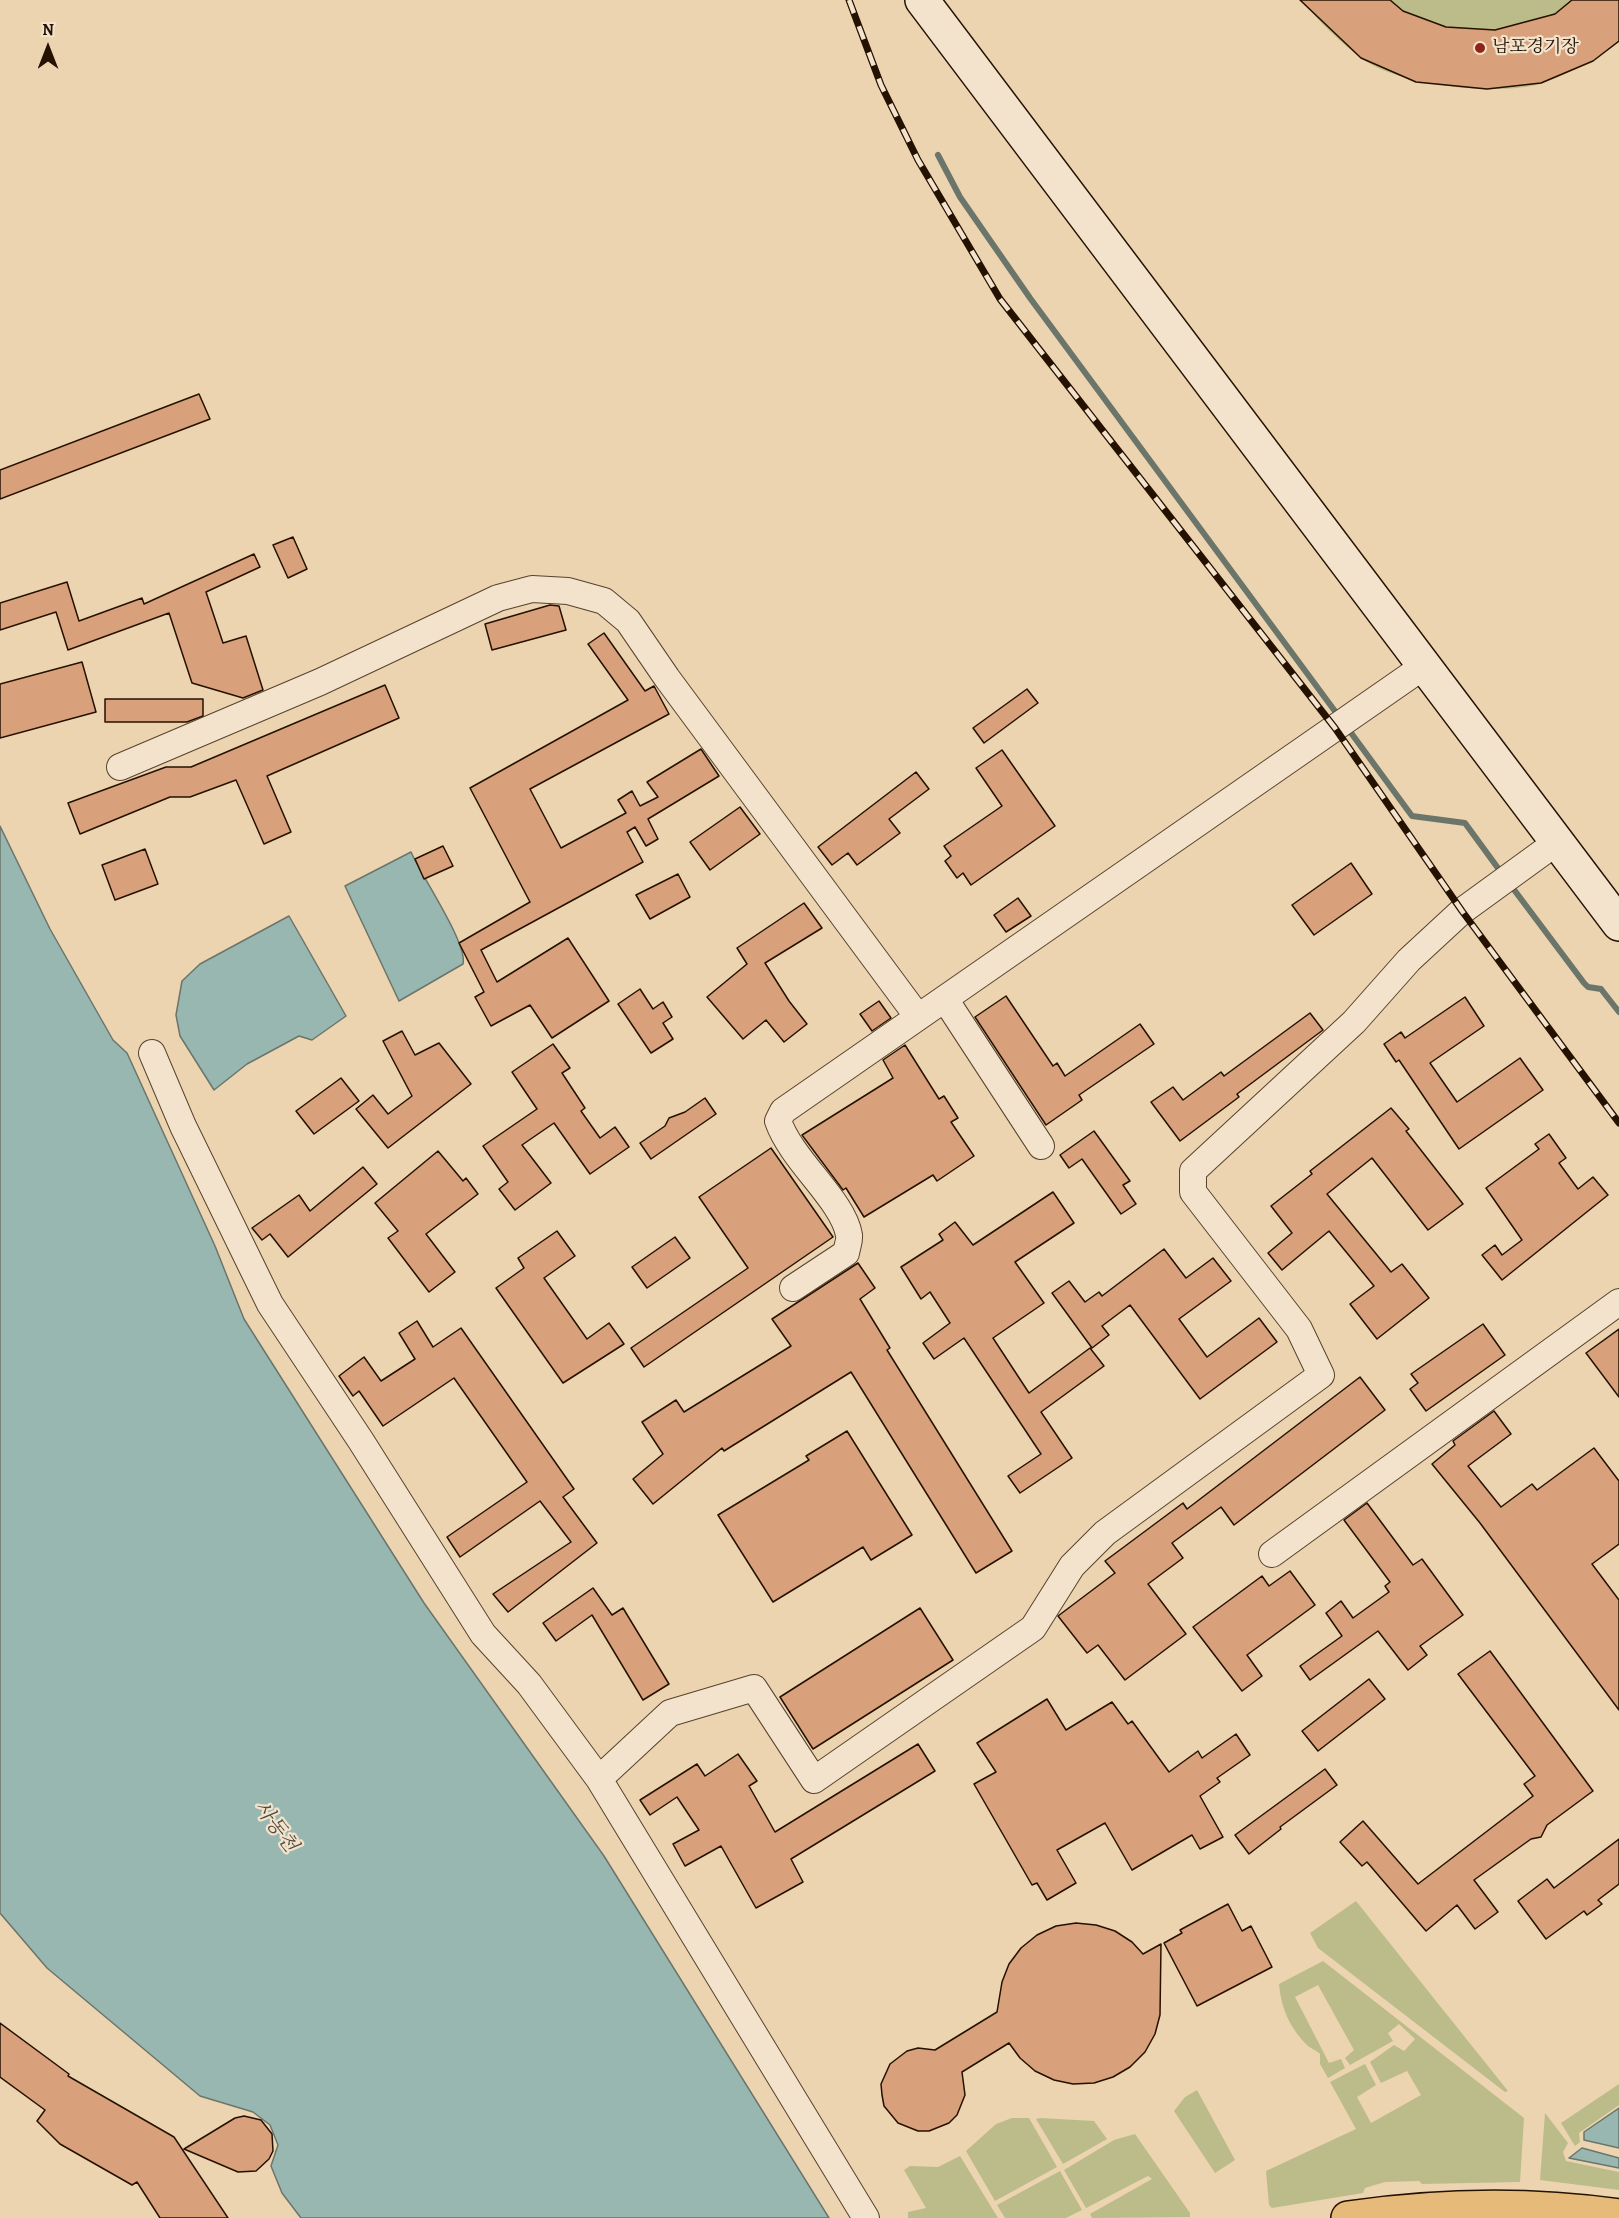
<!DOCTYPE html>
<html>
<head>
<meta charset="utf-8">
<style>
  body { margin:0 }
  #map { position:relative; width:1619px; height:2218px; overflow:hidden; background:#ecd4b1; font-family:Alegreya,serif }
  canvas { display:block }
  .north { position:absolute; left:18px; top:18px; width:60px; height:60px; -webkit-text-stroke:4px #f3e3cc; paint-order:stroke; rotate:0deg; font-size:16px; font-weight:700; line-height:24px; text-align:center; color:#251100 }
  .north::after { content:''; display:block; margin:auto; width:21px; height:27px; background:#251100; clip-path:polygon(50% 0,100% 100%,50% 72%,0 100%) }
</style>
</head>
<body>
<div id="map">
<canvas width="1619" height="2218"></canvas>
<div class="north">N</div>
</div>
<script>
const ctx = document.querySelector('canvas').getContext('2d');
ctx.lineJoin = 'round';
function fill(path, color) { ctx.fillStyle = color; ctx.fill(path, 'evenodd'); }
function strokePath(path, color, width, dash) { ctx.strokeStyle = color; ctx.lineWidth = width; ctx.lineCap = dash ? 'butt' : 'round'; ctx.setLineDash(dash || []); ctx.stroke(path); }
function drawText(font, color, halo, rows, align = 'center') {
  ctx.font = font + ' Alegreya,"Noto Serif KR",serif'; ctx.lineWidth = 4.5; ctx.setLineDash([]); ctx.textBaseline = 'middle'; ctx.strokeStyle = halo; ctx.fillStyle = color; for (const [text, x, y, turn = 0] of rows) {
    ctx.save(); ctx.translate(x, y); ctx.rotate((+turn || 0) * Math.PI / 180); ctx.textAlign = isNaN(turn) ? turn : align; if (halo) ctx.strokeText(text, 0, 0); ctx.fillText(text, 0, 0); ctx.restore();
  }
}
fill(new Path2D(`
  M1302,0H1619V41C1596,59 1571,73 1543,83C1499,97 1398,86 1361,58C1341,43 1317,20 1302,0Z
  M1356,1901L1508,2091L1505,2092L1318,1948L1310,1933Z
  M1323,1961L1524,2118L1520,2182L1422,2184L1419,2181L1385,2182L1365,2188L1363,2193L1272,2208L1269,2205L1266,2171L1356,2129L1330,2082L1365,2064L1376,2085L1357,2097L1371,2123L1421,2095L1407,2071L1381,2083L1370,2062L1394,2045L1404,2051L1415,2039L1399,2024L1388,2033L1393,2041L1350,2065L1345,2058L1354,2050L1318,1985L1295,1997L1329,2063L1341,2059L1345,2068L1328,2078L1320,2064V2054C1316,2050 1312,2049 1308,2046C1290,2029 1281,2008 1279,1984Z
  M1619,2084V2105L1579,2133L1580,2142L1575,2146L1561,2123Z
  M1197,2090L1235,2160L1215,2173L1174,2111L1185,2097Z
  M1545,2113L1568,2143L1563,2152L1566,2161L1619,2172V2190L1540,2180Z
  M1012,2118H1029L1057,2167L995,2201L966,2151L996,2124Z
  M1040,2118L1094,2121L1107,2139L1063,2164L1036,2119Z
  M1135,2134L1190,2213V2217L1092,2218L1090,2214L1152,2179L1148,2176L1086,2208L1064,2170L1114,2140Z
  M960,2156L998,2218H908V2212L926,2208L904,2170L910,2166L938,2167Z
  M1060,2171L1082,2210L1066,2218H1005L997,2205Z`), '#bbbc89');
const water = new Path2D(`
  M0,826L50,929L113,1040L127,1053L215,1246L244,1319L424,1603L604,1856L829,2218H301L282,2193L271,2166L278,2145L270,2125L253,2112L200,2096L47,1968L0,1913Z
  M411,852C422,877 468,944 463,964L399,1001L345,886Z
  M289,916L346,1016L312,1040L299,1036L247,1064L214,1090L180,1036L176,1015L182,981L200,964Z
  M1619,2108V2148L1584,2140V2132Z
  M1582,2148L1619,2158V2168L1569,2158Z`);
fill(water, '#99b7b1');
strokePath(water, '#6b756a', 1.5);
strokePath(new Path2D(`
  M938,155L960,197L1030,298L1340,718
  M1346,726L1412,816L1465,823L1503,875
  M1509,883L1584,983L1588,987L1601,989L1619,1012`), '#6b756a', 6);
const building = new Path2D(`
  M1300,0H1390L1403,11L1446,27L1495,30L1555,14L1572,0H1619V41L1593,61L1541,83L1487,89L1416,82L1361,58Z
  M199,394L210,419L0,499V470Z
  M293,537L307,569L288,578L273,545Z
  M254,554L260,567L206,592L223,643L246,636L263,690L243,698L192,683L169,613L68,650L56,612L0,630V603L67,582L79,621L142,598L144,604Z
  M550,605L559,606L566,630L492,650L485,624Z
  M604,633L645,691L654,686L669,714L530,789L561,848L626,813L618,800L632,791L640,806L658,797L647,782L701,749L719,776L648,819L658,839L646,846L635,827L627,832L643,862L481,950L497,982L568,938L609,1001L552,1038L530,1005L491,1026L475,997L484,992L459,943L530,902L470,788L628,700L588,644Z
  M82,662L96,712L0,738V684Z
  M385,685L399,718L267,776L291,832L264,844L236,780L190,797H170L80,834L68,803L166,767H191Z
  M1027,689L1038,703L984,743L973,728Z
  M105,699H203V716L187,722H105Z
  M1002,750L1055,826L971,885L963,873L957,878L945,861L951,856L944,846L1002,806L976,768Z
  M916,772L929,789L889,819L900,833L857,865L848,853L832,865L818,847Z
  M740,807L760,834L710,870L690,842Z
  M443,846L453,866L424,879L415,859Z
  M145,849L158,884L115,900L102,865Z
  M1351,863L1372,894L1314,935L1292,905Z
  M678,874L690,897L650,919L636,895Z
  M1018,898L1031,916L1006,932L994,915Z
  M804,903L822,928L765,963L789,1001L807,1024L784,1042L766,1020L743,1039L707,997L747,964L737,948Z
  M640,989L653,1009L663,1002L672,1017L663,1023L673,1039L651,1053L618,1004Z
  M1006,996L1053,1066L1057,1063L1065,1076L1140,1024L1154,1044L1079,1095L1082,1100L1046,1125L975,1017Z
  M1465,997L1484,1026L1430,1063L1457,1102L1520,1058L1543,1090L1459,1149L1399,1060L1396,1062L1384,1044L1401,1032L1405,1038Z
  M879,1001L891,1018L872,1031L860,1014Z
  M1310,1013L1323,1030L1237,1094L1239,1097L1180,1141L1151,1102L1173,1087L1183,1100L1221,1072L1224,1076Z
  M402,1031L415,1055L439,1043L471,1084L388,1148L356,1109L373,1095L388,1114L412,1096L383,1041Z
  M553,1044L570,1068L562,1073L585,1108L581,1111L600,1138L615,1127L629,1147L590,1174L554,1123L522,1145L551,1183L515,1210L499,1189L508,1182L483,1146L537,1109L512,1072Z
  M905,1045L939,1099L944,1096L958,1118L951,1122L974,1156L937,1181L933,1175L864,1217L846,1188L843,1190L802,1135L893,1078L883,1060Z
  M341,1078L359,1101L314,1134L296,1111Z
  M705,1098L716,1114L651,1159L640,1143L665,1126L669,1118L685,1112Z
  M1391,1108L1409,1129L1406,1131L1463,1204L1428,1230L1372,1158L1327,1194L1391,1272L1402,1264L1429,1298L1377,1339L1350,1304L1374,1286L1329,1231L1282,1270L1268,1253L1292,1233L1271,1206L1312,1174L1310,1171Z
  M1094,1131L1130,1181L1123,1185L1136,1204L1121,1214L1082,1159L1069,1168L1060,1155Z
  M1549,1134L1566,1158L1559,1163L1578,1189L1593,1177L1608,1195L1502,1280L1482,1255L1495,1245L1502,1255L1522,1240L1486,1188L1539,1149L1535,1144Z
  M771,1148L833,1237L644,1367L631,1348L748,1268L699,1197Z
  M438,1151L463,1181L466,1178L478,1194L426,1234L455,1272L429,1292L388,1238L398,1231L375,1203Z
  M363,1167L377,1184L288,1257L270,1234L262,1240L252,1228L299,1195L310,1211Z
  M1053,1192L1074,1223L1015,1262L1044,1303L993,1338L1029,1393L1090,1348L1104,1366L1041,1412L1072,1458L1020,1493L1008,1476L1041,1454L964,1338L934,1359L923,1343L950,1323L930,1292L921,1299L901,1267L943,1240L939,1234L955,1222L973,1245Z
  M557,1231L575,1256L544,1278L587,1339L609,1323L624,1344L563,1383L496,1288L524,1268L518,1258Z
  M675,1237L690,1258L647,1288L632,1267Z
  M1164,1249L1186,1278L1213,1258L1231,1281L1179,1319L1207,1357L1259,1318L1277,1342L1200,1399L1130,1305L1102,1326L1109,1335L1092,1348L1052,1293L1069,1281L1085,1302L1099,1292L1102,1296Z
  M858,1263L875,1288L860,1299L890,1348L887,1350L1012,1551L976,1573L851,1372L724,1451L722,1448L653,1504L633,1479L663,1454L642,1422L676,1400L684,1412L791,1346L772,1319Z
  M417,1321L433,1347L461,1328L574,1489L563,1497L597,1543L508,1612L493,1594L571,1542L540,1501L460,1557L447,1537L527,1482L454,1378L383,1426L359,1391L353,1396L339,1376L364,1357L381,1381L415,1359L399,1333Z
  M1483,1324L1505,1355L1426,1411L1410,1389L1418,1383L1411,1374Z
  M1619,1329V1397L1586,1353Z
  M1360,1377L1385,1410L1234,1525L1221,1507L1172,1543L1183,1558L1148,1584L1186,1634L1125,1680L1098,1645L1087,1653L1058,1616L1115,1573L1105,1561L1183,1503L1187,1509Z
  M1494,1411L1511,1434L1468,1466L1501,1507L1532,1484L1537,1490L1594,1448L1619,1481V1544L1592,1564L1619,1600V1710L1480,1523L1432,1464L1455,1445L1453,1441Z
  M847,1431L912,1535L871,1560L863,1547L773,1602L718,1515L809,1460L806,1456Z
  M1367,1503L1413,1565L1422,1559L1463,1615L1420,1646L1427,1655L1408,1670L1378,1631L1310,1680L1300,1666L1342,1636L1326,1613L1341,1601L1353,1618L1389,1592L1385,1586L1390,1582L1344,1520Z
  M1290,1571L1315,1605L1247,1655L1262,1676L1242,1691L1193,1627L1262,1576L1269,1586Z
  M593,1588L612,1615L623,1608L669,1684L643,1700L592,1615L556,1641L543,1623Z
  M920,1608L953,1660L813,1749L780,1697Z
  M1490,1651L1593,1791L1547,1825L1541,1837L1531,1839L1474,1880L1498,1912L1475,1929L1457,1905L1426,1931L1367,1862L1362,1866L1340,1842L1363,1821L1418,1884L1533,1796L1524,1784L1535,1776L1458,1674Z
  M1369,1679L1385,1699L1318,1751L1302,1731Z
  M1047,1699L1066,1730L1112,1702L1128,1724L1132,1721L1169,1772L1198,1751L1202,1758L1236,1734L1250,1755L1217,1778L1220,1782L1200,1796L1223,1837L1200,1849L1192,1835L1132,1870L1105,1823L1057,1850L1076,1883L1047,1900L1037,1883L1032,1885L974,1784L996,1772L977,1743Z
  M918,1744L935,1771L791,1859L803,1882L756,1908L721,1846L685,1866L673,1844L699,1830L677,1797L650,1815L640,1800L697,1764L705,1776L738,1754L757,1781L749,1786L775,1832Z
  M1325,1769L1337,1785L1280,1827L1281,1829L1249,1854L1235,1835Z
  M1619,1839V1884L1598,1900L1602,1904L1587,1915L1584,1911L1546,1939L1518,1901L1547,1879L1554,1888Z
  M1228,1904L1242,1931L1251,1926L1272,1967L1197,2006L1164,1943L1182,1933L1180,1930Z
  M1076,1923L1096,1925L1115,1931L1132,1942L1143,1954L1161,1944L1160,2015L1155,2034L1145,2052L1130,2067L1113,2077L1094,2083L1073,2084L1054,2080L1035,2071L1020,2058L1009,2043L962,2072L965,2095L957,2115L949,2123L929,2131H918L898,2123L884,2106L882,2095L881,2084L890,2064L907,2051L918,2048L935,2050L997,2012L1002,1982L1009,1964L1021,1948L1037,1935L1056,1926Z
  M0,2023L69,2074L68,2076L174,2137L228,2218H160L137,2182L132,2185L60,2144L37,2121L45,2110L0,2077Z
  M244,2116L261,2120L272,2134L273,2151L269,2159L256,2171L238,2172L184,2149L235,2118Z`);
fill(building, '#d8a07b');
strokePath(building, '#251100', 1.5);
const street = new Path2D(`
  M120,767L320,682L498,598L532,589L568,591L604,601L628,621L667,678L918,1017
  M945,999L1041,1146
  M152,1053L183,1126L270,1304L361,1441L483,1634L529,1684L599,1779L866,2218
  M793,1288L846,1253C847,1247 850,1240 849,1235C843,1200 792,1161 778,1121L783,1111L1424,666
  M1272,1554L1619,1302
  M599,1779L670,1713L754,1688L814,1780L1033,1628L1072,1566L1105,1533L1321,1375L1299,1329L1193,1192V1171L1354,1022L1409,960L1462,911L1557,842`);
const secondary = new Path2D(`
  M922,0L1619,924`);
const primary = new Path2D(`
  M1348,2218C1438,2205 1529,2203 1619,2216`);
strokePath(street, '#57422c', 28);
strokePath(secondary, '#251100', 36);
strokePath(primary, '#251100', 36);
strokePath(street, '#f3e3cc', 26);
strokePath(secondary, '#f3e3cc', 33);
strokePath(primary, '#e6ba78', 33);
const rail = new Path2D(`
  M849,0L881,85L918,160L1000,299L1335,728L1462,911L1619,1123`);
strokePath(rail, '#251100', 7);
strokePath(rail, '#f3e3cc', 4.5, [14]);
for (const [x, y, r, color] of [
  [1480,48,6,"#8f2418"]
]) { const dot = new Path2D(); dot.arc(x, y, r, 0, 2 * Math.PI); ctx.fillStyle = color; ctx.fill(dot); strokePath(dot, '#f3e3cc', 2); }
drawText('18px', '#251100', '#f3e3cc', [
  ["남포경기장",1492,48]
], 'left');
drawText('italic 20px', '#4e4b3e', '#f3e3cc', [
  ["사동천",275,1827,53]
]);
</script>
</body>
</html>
